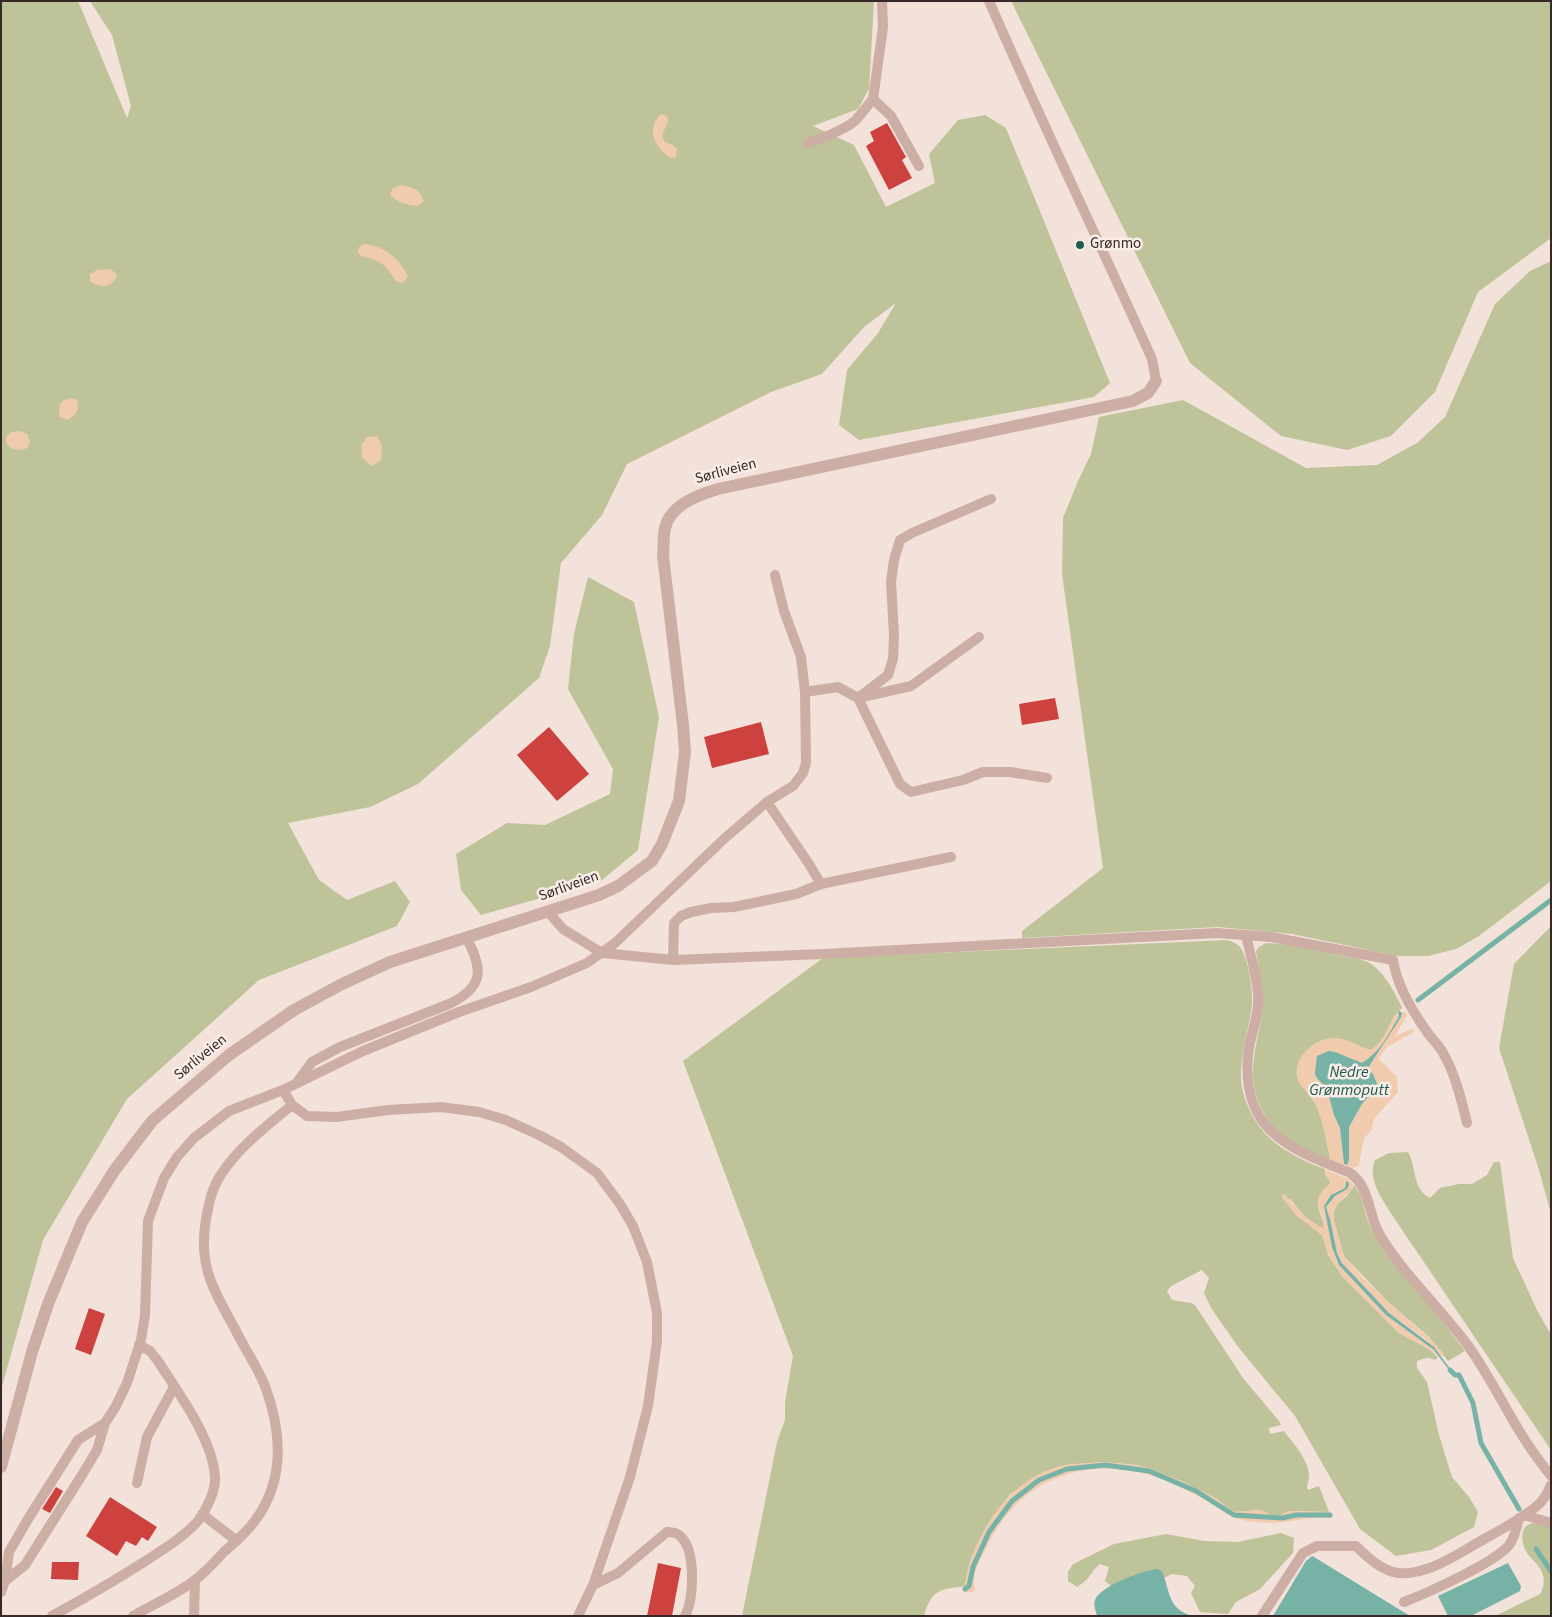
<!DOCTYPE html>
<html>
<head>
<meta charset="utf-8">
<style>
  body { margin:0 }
  #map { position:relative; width:1552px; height:1617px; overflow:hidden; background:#f3e2da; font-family:"Source Sans 3",sans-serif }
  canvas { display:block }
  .frame { position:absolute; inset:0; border:2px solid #372827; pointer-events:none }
</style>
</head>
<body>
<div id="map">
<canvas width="1552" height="1617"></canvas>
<div class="frame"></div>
</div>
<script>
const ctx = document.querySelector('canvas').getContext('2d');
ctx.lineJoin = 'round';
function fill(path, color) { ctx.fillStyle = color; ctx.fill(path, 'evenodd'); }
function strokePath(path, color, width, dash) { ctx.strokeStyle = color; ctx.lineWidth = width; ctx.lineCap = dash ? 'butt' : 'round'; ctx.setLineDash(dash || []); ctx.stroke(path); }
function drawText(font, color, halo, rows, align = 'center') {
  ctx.font = font + ' "Source Sans 3",sans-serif'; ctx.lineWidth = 5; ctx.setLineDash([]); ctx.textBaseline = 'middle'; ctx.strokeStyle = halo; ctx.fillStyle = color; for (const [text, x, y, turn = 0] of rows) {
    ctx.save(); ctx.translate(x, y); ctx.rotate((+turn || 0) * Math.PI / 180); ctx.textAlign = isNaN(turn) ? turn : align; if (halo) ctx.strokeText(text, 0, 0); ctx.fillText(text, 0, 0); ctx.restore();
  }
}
fill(new Path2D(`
  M1,1H78L127,118L131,106L112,35L90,1H874L869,89L858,109L813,126L854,145L886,207L935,183L929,154L958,120L985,115L1006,128L1110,383L1094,397L859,440L839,425L847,370L878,333L896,303L864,327L822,374L771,392L627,464L602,515L561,563L550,646L539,678L418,784L370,807L288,823L319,880L347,900L395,881L410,902L397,926L259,980L127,1099L43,1240L1,1390Z
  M1011,1H1551V238L1478,292L1435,392L1391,436L1347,450L1281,436L1190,363Z
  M1551,261V881L1479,936L1456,949L1428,956H1398L1292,934L1218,927L1022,938V931L1103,868L1062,574L1063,518L1078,481L1091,454L1099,417L1183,400L1306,468L1377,465L1417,443L1445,417L1495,304L1530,271Z
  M588,577L634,602L659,717L638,850L601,881L481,915L461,890L456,854L507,823L545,825L610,794L613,769L568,689L574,634Z
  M1551,926V1214L1539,1170L1499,1048L1514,964Z
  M1227,940C1232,941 1236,943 1240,947C1248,957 1253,989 1252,1002C1250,1032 1236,1061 1243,1092C1255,1136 1285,1154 1325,1169V1174L1331,1182C1323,1191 1315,1200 1320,1213C1322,1219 1325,1223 1323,1229L1305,1217L1290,1199L1286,1201L1296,1215L1322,1235L1325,1242L1328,1255L1343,1277L1398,1332C1411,1341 1428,1345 1438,1358L1434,1360C1428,1356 1423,1359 1417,1361V1368L1427,1382L1439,1435L1452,1477L1469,1497L1478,1512L1474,1527L1431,1550L1396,1556L1360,1529L1295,1416L1239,1348L1211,1308L1204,1293L1209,1278L1202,1270L1171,1286L1167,1291L1172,1300L1191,1303L1195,1305L1243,1378L1279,1421L1281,1425L1269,1428L1270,1434L1284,1431C1293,1443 1309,1460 1309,1476C1309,1480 1307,1485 1307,1488L1308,1490L1319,1486L1329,1512L1290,1511L1278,1516H1272L1261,1510L1235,1512L1230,1510L1217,1499L1181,1481L1137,1465L1103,1462L1061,1466L1048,1471L1010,1494L984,1532L970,1561L965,1586C940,1590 932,1588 924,1616H742L777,1442L785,1420V1402L793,1356L683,1061L823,958Z
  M1266,943C1290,944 1315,950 1338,955C1348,957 1359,958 1368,962C1384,971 1393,990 1401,1005L1402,1008C1390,1019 1386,1043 1370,1050L1364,1048L1310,1096C1323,1112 1325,1137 1330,1157L1329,1159C1315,1153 1300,1148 1287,1140C1279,1135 1271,1125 1266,1117C1243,1079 1256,1053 1262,1013C1264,993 1259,971 1256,951L1259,947Z
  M1408,1152C1417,1168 1412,1189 1430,1198L1440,1188L1459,1184H1472L1487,1175L1494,1162H1500L1513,1258L1537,1310L1551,1335V1450L1392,1215C1382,1198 1367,1179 1375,1160L1389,1153Z
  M1354,1185C1362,1194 1363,1204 1366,1215C1368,1222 1371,1228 1374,1234L1465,1351L1448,1361L1429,1337L1387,1301L1344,1256L1334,1221V1211L1338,1203L1347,1196Z
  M1533,1523L1551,1527V1616H1495L1540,1594C1543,1589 1545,1582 1543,1575C1541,1566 1532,1560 1527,1553C1521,1543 1519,1525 1533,1523Z
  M1281,1533L1294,1538L1293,1553L1260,1589L1236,1602L1228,1614L1200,1612L1191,1593L1195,1586L1187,1576L1172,1574L1164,1578L1162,1571L1158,1569L1123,1580L1111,1586L1105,1581L1109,1567L1100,1564C1090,1572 1091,1579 1077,1587L1068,1581V1572L1073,1564L1114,1544L1166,1534L1204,1541L1238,1542Z`), '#bec399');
fill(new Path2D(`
  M661,114L667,116L668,121L662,136L665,142L673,145L677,149L676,157L670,158C655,147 645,129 661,114Z
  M401,185C412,187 420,189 424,201L418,206C407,205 399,203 390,195L393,188Z
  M364,244C384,246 399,258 408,276L403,283L397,282C391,274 386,265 377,261C370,257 364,259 358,253L359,247Z
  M110,269L117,274C114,288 100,289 90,281V274L97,270Z
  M71,398L77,400C80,411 76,414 68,420L60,417C57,406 60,400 71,398Z
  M20,431L27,434L30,441L28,448C18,451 12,451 6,443V437L11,432Z
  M377,436L382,445L381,460L372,466L362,458L361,445L367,437Z
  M1397,1012L1399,1015L1398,1018C1388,1036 1379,1052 1362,1064L1335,1052L1329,1051L1317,1056L1315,1074L1317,1078L1327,1089L1334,1115L1340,1128L1344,1165L1329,1159L1330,1157C1326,1140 1323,1122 1316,1105C1312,1094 1300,1089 1297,1077C1293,1054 1320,1033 1342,1039C1351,1041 1361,1047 1370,1050C1385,1043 1388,1023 1397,1012Z
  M1402,1012H1405L1407,1015L1395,1036L1412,1029L1414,1032L1387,1047L1379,1057V1059L1397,1077L1398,1092L1374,1119L1371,1131L1364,1138L1359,1165L1354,1168L1347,1166L1349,1127L1362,1104L1375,1091L1368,1068L1380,1050Z
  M1326,1170L1348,1179L1354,1185L1352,1190L1338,1203L1334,1211V1221L1344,1256L1363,1278L1387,1301L1429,1338L1444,1354L1441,1356L1425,1339L1389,1313L1346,1268L1337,1253L1329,1215L1326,1207C1332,1196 1342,1193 1349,1185L1348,1181H1346L1345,1188L1334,1193L1324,1209L1337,1261L1343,1269L1386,1315L1428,1345L1439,1356L1438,1357L1426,1347L1407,1338L1398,1332L1343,1277L1328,1255L1322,1235L1296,1215L1283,1199L1282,1195L1284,1194L1305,1217L1323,1229C1328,1210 1304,1204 1331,1183L1325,1174Z
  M1103,1462L1137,1465L1151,1469L1181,1481L1217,1499L1230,1510L1235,1512L1261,1510L1272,1516H1278L1290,1511L1329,1512L1332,1519C1317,1516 1305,1519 1291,1521C1275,1524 1253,1523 1238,1519C1228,1516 1220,1509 1212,1504C1192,1492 1172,1482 1150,1475C1083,1455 1019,1481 988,1544C983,1555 975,1566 974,1579C973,1583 975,1585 975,1589L973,1592H964L963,1590C967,1581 967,1570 970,1561C987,1517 1014,1479 1060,1466C1074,1463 1089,1463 1103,1462Z`), '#f1cbae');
fill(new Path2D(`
  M1400,1011L1402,1013L1401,1017L1368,1068L1373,1074L1378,1086L1362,1104L1349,1127V1160L1347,1165L1344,1164L1340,1128L1334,1115L1327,1089L1317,1078L1315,1074L1317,1056L1329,1051L1335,1052L1362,1063C1380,1052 1388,1035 1398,1018L1399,1015L1398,1012Z
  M1348,1181L1349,1185L1347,1189L1335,1196L1326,1207L1330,1219L1337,1253L1342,1263L1389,1313L1434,1347L1454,1374H1452L1434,1350L1386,1315L1339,1265L1332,1247L1324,1206L1331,1195L1345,1188L1346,1182Z
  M1312,1556L1314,1557L1410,1616H1273L1306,1561Z
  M1508,1563L1521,1586L1520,1591L1471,1616H1448L1438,1596Z
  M1158,1569L1162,1571C1170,1591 1168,1610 1193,1616H1097C1096,1611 1093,1605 1095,1600C1100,1586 1144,1570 1158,1569Z`), '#77b2a7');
strokePath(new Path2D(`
  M1418,1000L1551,900
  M1450,1370L1455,1375H1459L1473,1403L1481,1443L1519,1509
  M1536,1549L1551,1571
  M965,1589L969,1586L973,1567L989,1532L1012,1501L1039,1480L1067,1469L1105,1465L1149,1471L1196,1491L1234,1515L1282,1518L1296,1515H1330`), '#77b2a7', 5);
fill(new Path2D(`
  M887,123L906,157L902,160L912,178L889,190L866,146L874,141L870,132Z
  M1055,698L1059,719L1022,725L1019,704Z
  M761,722L769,754L712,768L704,737Z
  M549,727L589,774L557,801L517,755Z
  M89,1308L105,1314L91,1355L75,1349Z
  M56,1487L63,1491L50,1513L42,1509Z
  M110,1497L157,1527L148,1541L142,1537L136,1546L126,1541L117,1556L86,1536Z
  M52,1562H79L78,1580L51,1579Z
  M658,1563L681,1568L672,1616H647Z`), '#cd413e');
strokePath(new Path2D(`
  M989,1C1041,121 1098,239 1152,359L1156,381
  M873,99L891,116L919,166
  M808,143L830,135L848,126L856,120L873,99L883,27L882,1
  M979,637L911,686L858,698L900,784L911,792L963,780L983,772H1010L1047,778
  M805,692L838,687L858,698L888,675L893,659L894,635L891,582L894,560L900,540L912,533L991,499
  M767,802L809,864L821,884
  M549,913L563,929L602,953L673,960L823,954L1217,933L1271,937L1393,960C1397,985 1411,1009 1425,1029C1430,1037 1437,1043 1442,1051C1455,1073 1461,1098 1467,1123
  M1246,935C1250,954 1257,975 1258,995C1260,1015 1250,1035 1248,1055C1241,1132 1291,1149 1350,1173C1371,1187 1368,1217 1381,1237C1406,1277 1441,1309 1469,1347C1488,1374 1503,1404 1520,1432C1529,1447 1540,1462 1551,1476
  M673,960L674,923L681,916L691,912L711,908L734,907L796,894L821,884L951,857
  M298,1081L312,1062L340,1047L449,1004C485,987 483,968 466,937
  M283,1090L292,1105L307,1116L336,1117L388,1110L441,1107L479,1112L506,1120L541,1136L561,1147L597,1173L620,1204L633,1226L647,1262L657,1313V1341L648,1406L630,1477L593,1585L578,1616
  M137,1483L147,1437L174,1387
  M202,1514L237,1541
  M1524,1515L1551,1523
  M5,1581L9,1552L28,1519L78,1440L105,1423L116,1406L127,1383L141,1340L145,1315L148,1221L164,1178L177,1157L194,1138L229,1111L283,1090L363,1051L459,1012L531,987L587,963L615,943L725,838L767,802L793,786L803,773L806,763L805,692L801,657L784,611L775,575
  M593,1585L618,1573L667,1532C672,1532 678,1533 681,1537C696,1551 694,1599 685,1616
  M1,1592L5,1581L25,1565L82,1475L97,1450L105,1423
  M1404,1602C1427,1593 1497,1562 1510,1544C1515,1536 1517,1527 1519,1518
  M52,1616C83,1599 114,1581 144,1562C161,1551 184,1537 198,1521C206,1510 215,1493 215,1479C214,1440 178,1393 158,1361L150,1351L139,1345
  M133,1616C152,1605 179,1593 195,1580C206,1572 215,1561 225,1551C235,1542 246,1533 254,1522C286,1480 282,1432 265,1386C257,1366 244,1348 235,1329C213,1289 198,1266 206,1219C209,1203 212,1187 222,1173C240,1146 267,1126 292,1105
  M194,1616L195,1580
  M1262,1616L1303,1553L1317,1546H1356C1367,1557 1381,1570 1397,1573C1429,1576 1460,1552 1486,1538C1504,1528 1523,1518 1538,1505C1544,1500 1548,1492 1551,1485`), '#ccaea5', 10);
strokePath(new Path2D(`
  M1,1467L32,1352L48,1304L82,1222L114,1171L152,1121L229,1055L294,1010L342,984L390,962L599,895L618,886L652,861L662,844L679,801L685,752L683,725L663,556C664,547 663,537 665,528C670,505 698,495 718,489L1133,401L1148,393L1156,381`), '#ccaea5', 12);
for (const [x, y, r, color] of [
  [1080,245,5,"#1a5b51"]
]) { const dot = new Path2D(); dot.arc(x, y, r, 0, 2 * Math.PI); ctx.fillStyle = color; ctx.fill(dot); strokePath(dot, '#faede7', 2); }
drawText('15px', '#372827', '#faede7', [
  ["Grønmo",1090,245]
], 'left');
drawText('15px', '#372827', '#faede7', [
  ["Sørliveien",726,472,-15],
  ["Sørliveien",569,887,-20],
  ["Sørliveien",201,1058,-39]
]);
drawText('italic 16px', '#1a5b51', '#faede7', [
  ["Nedre",1349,1073],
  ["Grønmoputt",1349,1091]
]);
</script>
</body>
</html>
